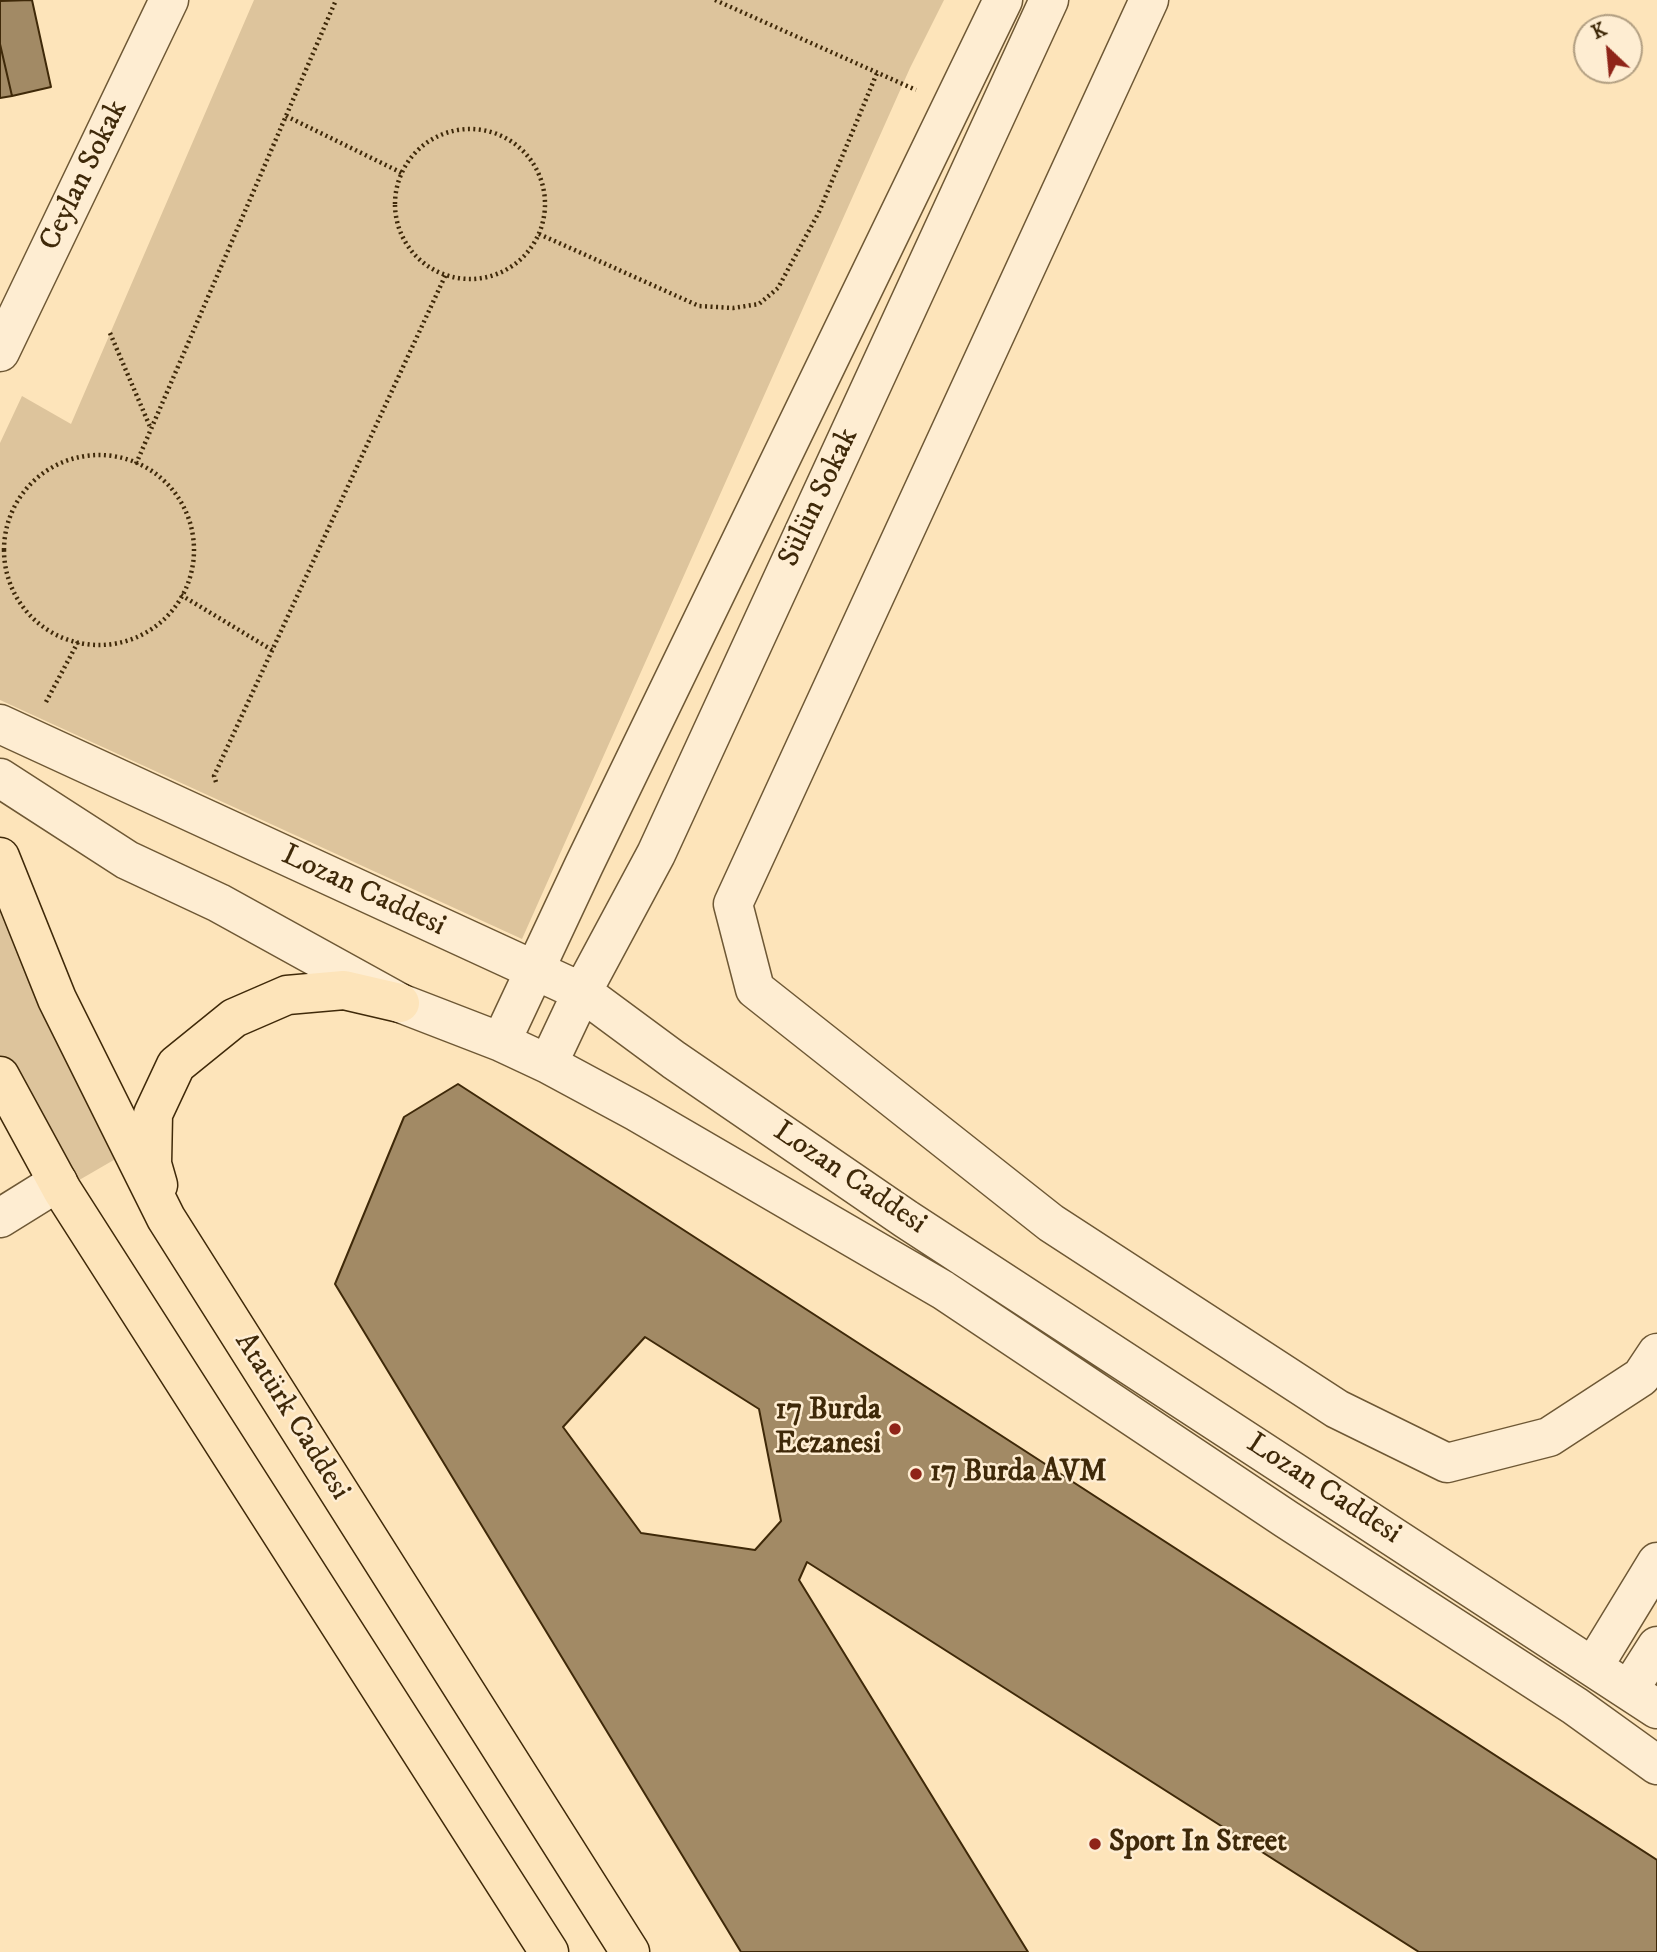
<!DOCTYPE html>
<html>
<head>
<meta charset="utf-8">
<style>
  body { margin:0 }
  #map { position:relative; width:1657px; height:1952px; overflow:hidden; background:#fde4ba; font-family:"IM FELL DW Pica",serif }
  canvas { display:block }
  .north { position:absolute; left:1573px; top:14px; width:70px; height:70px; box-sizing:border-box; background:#feedd2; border:2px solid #b29f82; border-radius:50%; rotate:334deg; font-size:19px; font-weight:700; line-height:28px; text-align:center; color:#3f2909 }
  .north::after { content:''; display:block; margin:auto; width:24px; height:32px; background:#8f2418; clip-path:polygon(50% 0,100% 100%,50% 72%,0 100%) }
</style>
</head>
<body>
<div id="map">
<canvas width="1657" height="1952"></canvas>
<div class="north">K</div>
</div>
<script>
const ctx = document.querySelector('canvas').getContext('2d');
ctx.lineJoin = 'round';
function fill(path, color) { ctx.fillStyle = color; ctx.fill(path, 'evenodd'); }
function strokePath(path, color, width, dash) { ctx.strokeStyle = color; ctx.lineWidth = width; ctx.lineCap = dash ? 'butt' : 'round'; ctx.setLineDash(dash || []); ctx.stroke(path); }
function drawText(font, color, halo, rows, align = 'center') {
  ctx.font = font + ' "IM FELL DW Pica",serif'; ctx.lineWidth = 5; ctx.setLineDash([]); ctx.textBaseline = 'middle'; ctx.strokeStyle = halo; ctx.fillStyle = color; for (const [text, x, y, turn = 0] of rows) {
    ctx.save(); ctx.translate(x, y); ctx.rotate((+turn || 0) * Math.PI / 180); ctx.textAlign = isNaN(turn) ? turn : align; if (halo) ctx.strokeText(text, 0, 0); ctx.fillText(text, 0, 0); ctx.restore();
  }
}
fill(new Path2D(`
  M254,0H944L910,68L522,939L0,700V443L22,396L71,424Z
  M0,857L131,1150L62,1190L0,1076Z`), '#ddc49c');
const building = new Path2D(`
  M32,0L51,87L12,96L0,44V1Z
  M0,44L12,96L0,98Z
  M458,1084L1657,1860V1952H1419L807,1562L799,1580L1028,1952H741L335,1284L404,1117ZM645,1337L759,1409L781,1521L755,1550L641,1533L563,1427Z`);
fill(building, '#a28a65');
strokePath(building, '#3f2909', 2);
const minor = new Path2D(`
  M1149,0L733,904L755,989L1051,1223L1337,1409L1447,1463L1549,1437L1641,1377L1657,1353
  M0,352L169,0
  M0,724L582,992L674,1060L906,1219L1657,1709
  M0,778L127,860L219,903L400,1003L501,1042L548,1064L637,1112L943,1290L1286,1519L1575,1706L1657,1765
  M501,1042L584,865L1003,0
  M548,1064L582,992L656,854L1049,0
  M0,1218L58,1182
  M1593,1667L1657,1562
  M1629,1690L1657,1646`);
const major = new Path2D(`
  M0,857L57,999L166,1218L630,1952
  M0,1076L62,1190L549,1952
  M158,1185L152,1164L153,1114L176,1065L234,1018L287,995L344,990L400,1003`);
strokePath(minor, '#6e5835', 41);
strokePath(major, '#3f2909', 41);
strokePath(new Path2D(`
  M715,0L916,90
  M286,116L402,173
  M395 204a75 75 0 1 1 150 0a75 75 0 1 1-150 0Z
  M539,234L699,306L733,308L759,304L778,288L819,212L877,73
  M110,333L151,429
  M4 550a95 95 0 1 1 190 0a95 95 0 1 1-190 0Z
  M136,464L336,0
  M181,595L272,650
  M46,702L78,642
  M216,782L214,776L446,274`), '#3f2909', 4.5, [2, 3.5]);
strokePath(minor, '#feedd2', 38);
strokePath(major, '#fde4ba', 38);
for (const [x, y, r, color] of [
  [895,1429,7,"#8f2418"],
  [916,1474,7,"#8f2418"],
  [1095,1844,7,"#8f2418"]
]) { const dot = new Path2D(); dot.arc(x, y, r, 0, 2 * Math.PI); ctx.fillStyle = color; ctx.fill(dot); strokePath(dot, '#feedd2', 2.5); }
drawText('30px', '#3f2909', '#feedd2', [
  ["Ceylan Sokak",85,176,-64],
  ["Sülün Sokak",820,498,-65],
  ["Lozan Caddesi",363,892,25],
  ["Lozan Caddesi",849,1179,34],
  ["Atatürk Caddesi",291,1417,58],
  ["Lozan Caddesi",1323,1490,33]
]);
drawText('bold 30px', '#3f2909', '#feedd2', [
  ["17 Burda",881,1412,"right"],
  ["Eczanesi",881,1446,"right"],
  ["17 Burda AVM",930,1474],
  ["Sport In Street",1109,1844]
], 'left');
</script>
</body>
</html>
